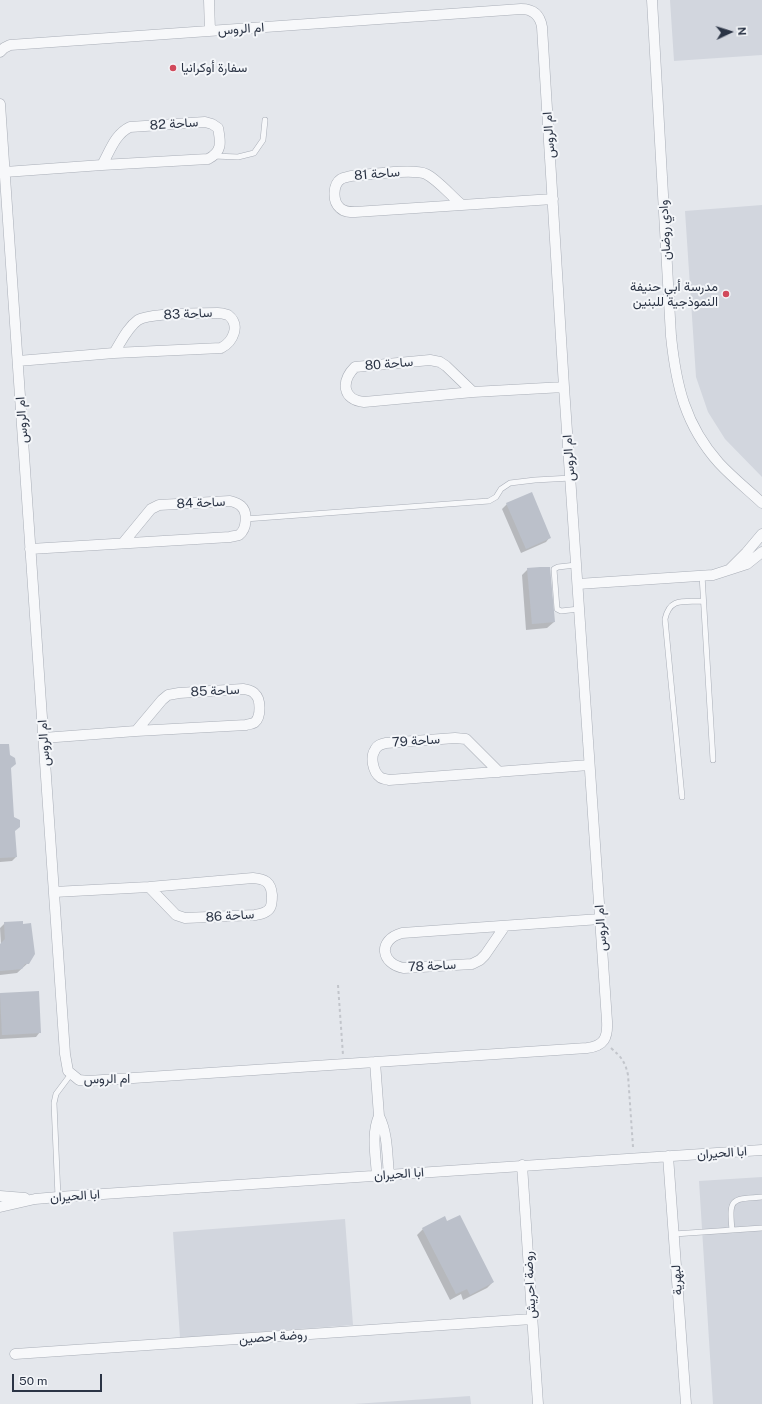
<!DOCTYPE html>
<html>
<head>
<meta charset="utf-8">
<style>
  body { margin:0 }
  #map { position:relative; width:762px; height:1404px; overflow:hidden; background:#e4e7ec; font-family:"Public Sans",sans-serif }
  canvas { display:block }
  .north { position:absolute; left:710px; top:12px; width:40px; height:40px; -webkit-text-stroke:3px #f4f6f9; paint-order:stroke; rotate:86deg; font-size:11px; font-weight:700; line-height:16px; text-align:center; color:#2b3445 }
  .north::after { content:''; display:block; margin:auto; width:14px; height:18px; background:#2b3445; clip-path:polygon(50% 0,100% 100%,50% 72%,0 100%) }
  .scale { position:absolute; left:12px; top:1374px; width:90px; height:18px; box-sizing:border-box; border:2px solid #2b3445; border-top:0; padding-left:5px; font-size:12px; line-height:14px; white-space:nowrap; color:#2b3445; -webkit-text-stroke:3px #f4f6f9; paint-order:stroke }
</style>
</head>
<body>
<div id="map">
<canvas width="762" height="1404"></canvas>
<div class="north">N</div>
<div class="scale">50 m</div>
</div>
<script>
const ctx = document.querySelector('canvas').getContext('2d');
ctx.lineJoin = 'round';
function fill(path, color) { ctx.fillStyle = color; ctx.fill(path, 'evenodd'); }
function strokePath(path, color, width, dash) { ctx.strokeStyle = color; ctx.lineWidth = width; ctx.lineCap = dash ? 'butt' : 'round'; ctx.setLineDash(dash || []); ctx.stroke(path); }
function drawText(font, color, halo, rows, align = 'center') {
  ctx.font = font + ' "Public Sans",Vazirmatn,sans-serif'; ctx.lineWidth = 4; ctx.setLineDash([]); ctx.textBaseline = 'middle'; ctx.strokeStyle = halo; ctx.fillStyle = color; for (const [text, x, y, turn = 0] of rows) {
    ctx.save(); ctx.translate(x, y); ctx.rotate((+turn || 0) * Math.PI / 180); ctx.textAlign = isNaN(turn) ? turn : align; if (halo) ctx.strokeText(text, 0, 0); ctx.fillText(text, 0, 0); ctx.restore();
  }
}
fill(new Path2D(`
  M670,0H762V55L674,61Z
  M762,205V477L725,439L708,412L696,377L685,211Z
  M762,1177V1404H713L699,1181Z
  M345,1219L353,1325L180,1338L173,1232Z
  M470,1396L471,1404H354Z`), '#d2d6de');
fill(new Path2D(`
  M507,504L550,537L546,542L521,553L502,509Z
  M528,569L554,622L547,628L526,630L522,575Z
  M0,745L10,769L16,857L12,861L0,862Z
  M5,923L28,963L17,973L0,975V945L1,944L0,928Z
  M38,992L40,1032L36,1037L0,1039V994Z
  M423,1229L493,1282L487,1288L463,1300L461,1294L450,1300L417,1235Z`), '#0003');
fill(new Path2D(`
  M532,492L551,538L526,549L506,503Z
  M540,567H550L555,622L532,624L527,568Z
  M0,744H9L10,755L15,758L16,764L11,768L14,817L20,820V827L15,831L17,857L0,858Z
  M23,921V924L31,923L35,954L29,964H25L22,969L0,971V944L5,939L4,922Z
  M39,991L41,1033L2,1035L0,993Z
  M460,1215L494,1282L470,1295L467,1289L456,1294L422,1228L445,1216L447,1221Z`), '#bbc0ca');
const service = new Path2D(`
  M214,156L238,157L254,153L263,140L265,120
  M245,519L489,501L496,497L501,489L510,483L535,480L571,478
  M576,565L558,567L554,569L557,609L561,611L579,609
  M702,575L713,760
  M682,797L665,619C670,597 684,602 703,601
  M58,1197L54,1103L56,1094L71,1074
  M732,1230C729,1198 731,1199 762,1197
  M674,1234L762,1228`);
const minor = new Path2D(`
  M209,0L210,31
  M652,0L671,336C676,385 685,425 719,463C732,477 748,490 762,503
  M0,52L4,48L10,45L521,9C533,9 540,15 542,27L564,387L607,1021C608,1038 604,1046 587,1048L88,1081L79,1080L68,1071L65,1054L0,104
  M5,172L102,165L208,159C222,152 221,143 218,128L212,124L205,122L130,127C115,134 110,151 102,165
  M462,205C451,196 438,180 426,174C413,168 367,175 351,176C348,177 344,177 341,179C333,184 332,201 340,208C344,212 350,212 355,212L553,199
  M18,361L114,353L221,348C233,342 241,325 228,315C225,314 221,313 218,313C202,313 149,313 138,320C127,328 121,342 114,353
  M473,392L446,366L440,362L430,360L355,367C341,381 342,400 364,402L473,392L564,387
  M30,549L230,537C233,536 237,536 239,535C247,529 248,512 241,506C238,503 234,502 230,501L159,505L151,509L123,543
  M730,569L746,553L762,534
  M578,584L713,575L747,564L762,552
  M43,738L136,731L246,725C249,724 253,724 255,722C261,717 261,699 255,694C252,690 248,690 243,689L179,693L168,695L162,700L136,731
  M499,772L466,739L455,738L386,743C381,744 377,745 375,750C370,757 373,772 380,777C382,779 386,779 389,780L589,765
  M54,892L149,887L253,878C265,879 271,882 272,895C272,898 272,905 270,908C267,913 260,914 255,915L185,918L176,915L149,887
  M505,926L485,955L480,960L472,964L404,968C381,964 377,940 402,933L600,919
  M375,1062L379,1116C388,1134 387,1155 389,1175
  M668,1156L686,1404
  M522,1165L538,1404
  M377,1176C376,1157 371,1134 379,1116
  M0,1196L25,1198
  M0,1207L35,1199L58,1197L762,1150
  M15,1354L532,1319`);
strokePath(service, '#a9aeb7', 6);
strokePath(minor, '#a9aeb7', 11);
strokePath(new Path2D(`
  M338,985L343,1055
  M611,1048C621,1057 625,1061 628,1075L633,1147`), '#c2c5cb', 2, [3, 3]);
strokePath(service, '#f7f8fa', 5);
strokePath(minor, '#f7f8fa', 10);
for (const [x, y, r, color] of [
  [173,68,4,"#d1495b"],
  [726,294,4,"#d1495b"]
]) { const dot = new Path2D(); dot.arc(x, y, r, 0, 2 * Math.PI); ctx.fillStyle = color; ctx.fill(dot); strokePath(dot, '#f4f6f9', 1.5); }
drawText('13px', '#2b3445', '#f4f6f9', [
  ["ام الروس",241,29,-4],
  ["ساحة 82",174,124,-4],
  ["ام الروس",549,135,-94],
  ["ساحة 81",377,174,-5],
  ["وادي روضان",665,230,-93],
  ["ساحة 83",188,314,-3],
  ["ساحة 80",389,364,-5],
  ["ام الروس",22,420,-94],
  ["ام الروس",569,458,-94],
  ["ساحة 84",201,503,-3],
  ["ساحة 85",215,691,-3],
  ["ساحة 79",416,741,-4],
  ["ام الروس",44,743,-94],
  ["ساحة 86",230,916,-4],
  ["ام الروس",601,928,-94],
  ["ساحة 78",432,966,-3],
  ["ام الروس",107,1079,-1],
  ["ابا الحيران",722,1153,-4],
  ["ابا الحيران",399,1174,-4],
  ["ابا الحيران",75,1196,-4],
  ["لبهرية",677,1280,-94],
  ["روضة احريش",530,1285,-93],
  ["روضة احصين",273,1337,-4]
]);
drawText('13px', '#2b3445', '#f4f6f9', [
  ["سفارة أوكرانيا",181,68],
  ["مدرسة أبي حنيفة",718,287,"right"],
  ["النموذجية للبنين",718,302,"right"]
], 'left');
</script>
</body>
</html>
